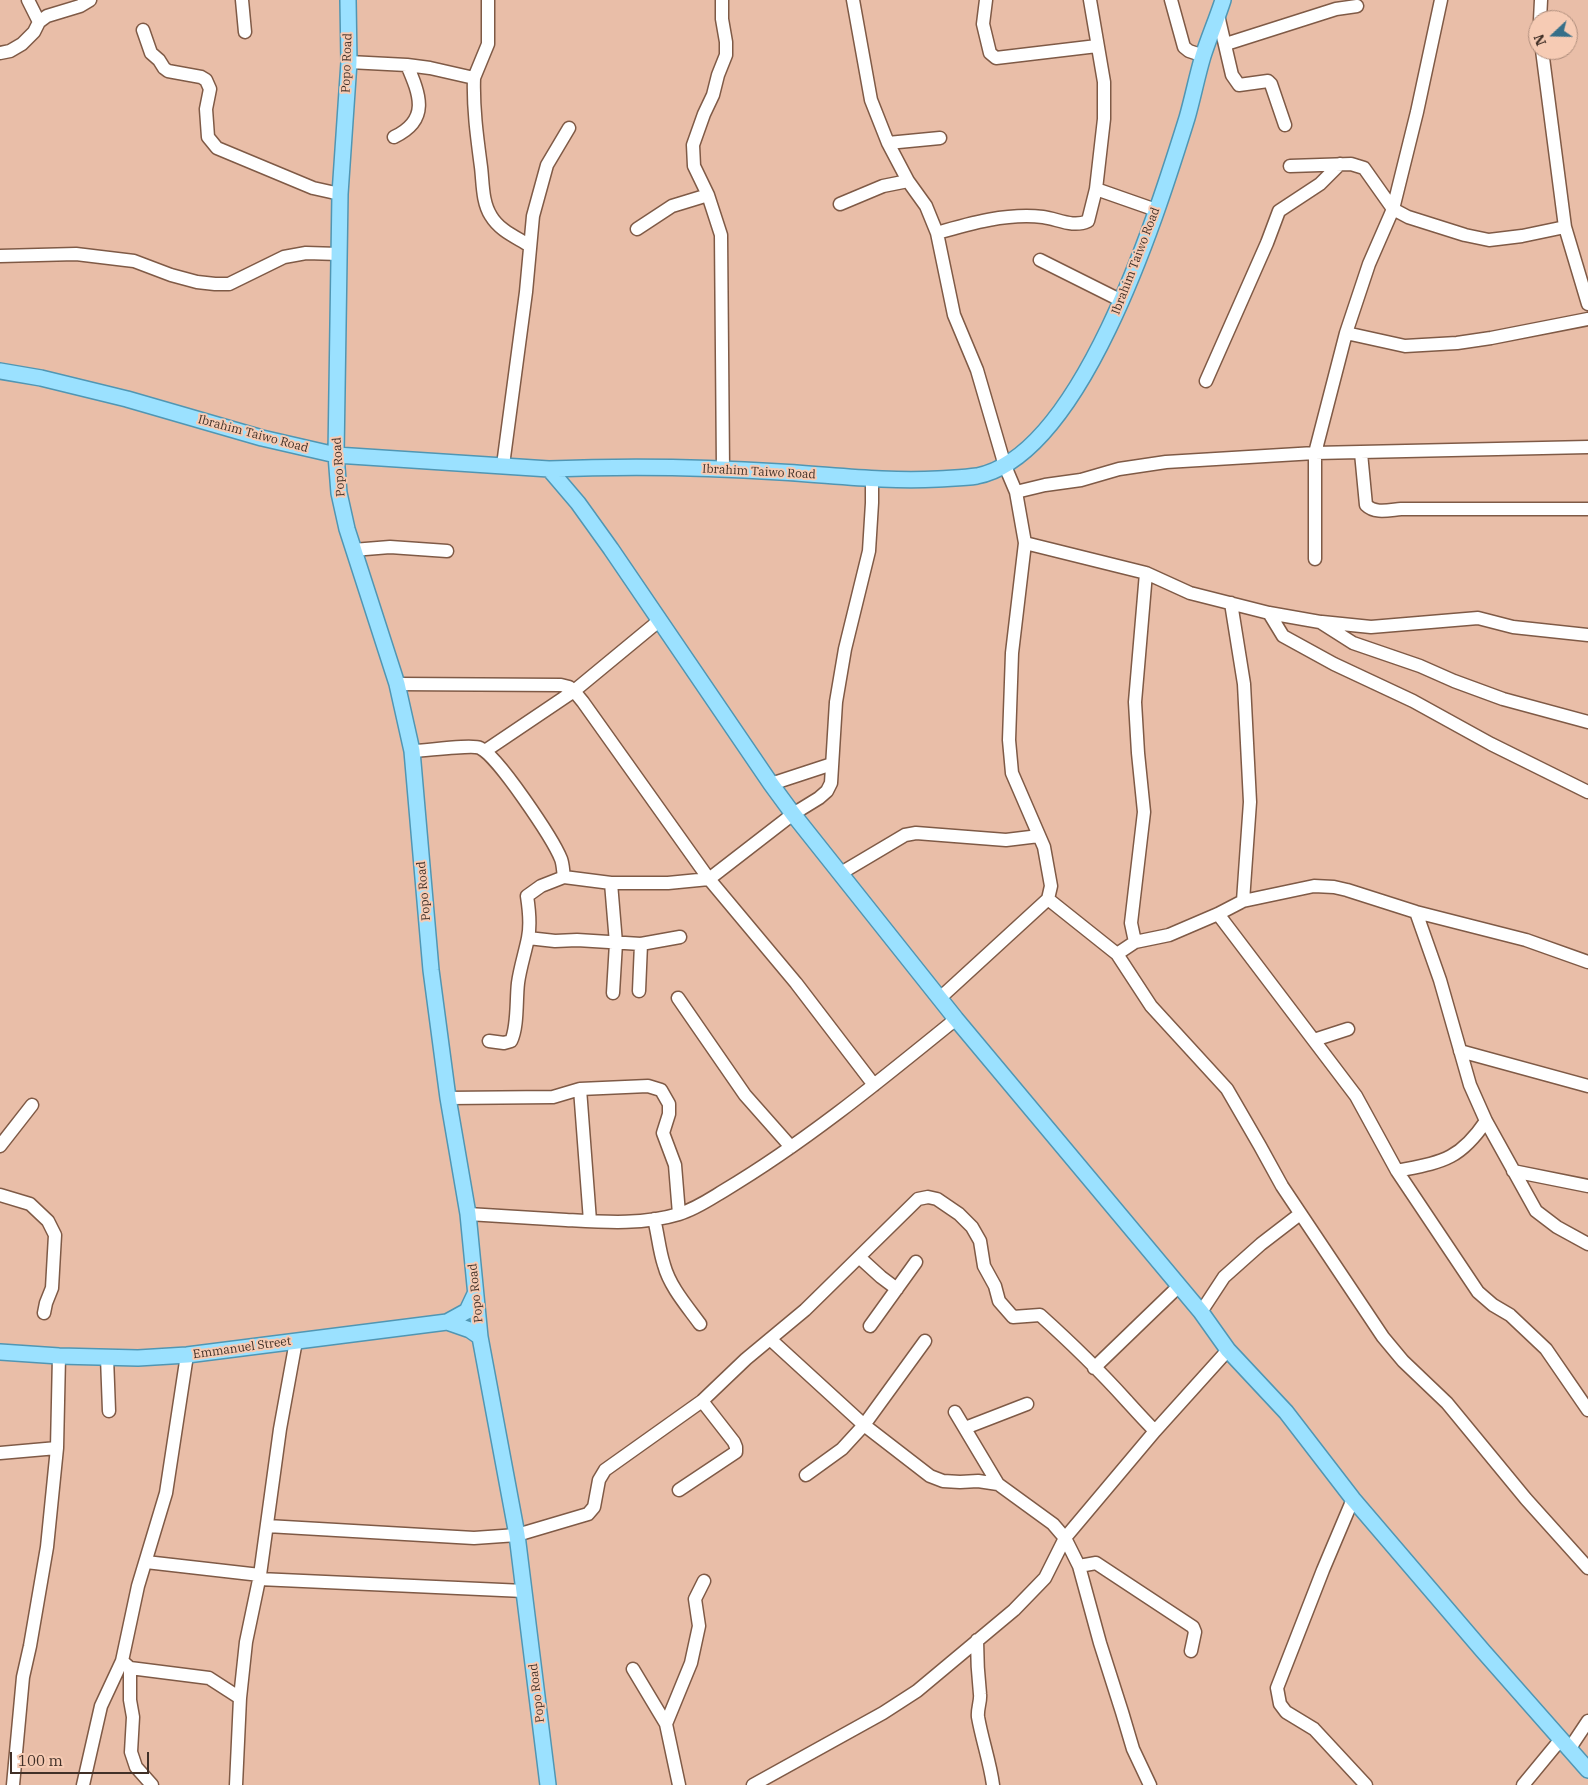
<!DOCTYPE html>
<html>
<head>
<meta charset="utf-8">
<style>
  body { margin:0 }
  #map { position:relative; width:1588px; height:1785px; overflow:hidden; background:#e9bea8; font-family:"IBM Plex Serif",serif }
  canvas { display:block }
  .north { position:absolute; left:1528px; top:10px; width:50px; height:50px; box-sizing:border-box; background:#f6cbb4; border:1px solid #ae8d7c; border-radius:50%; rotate:249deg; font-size:14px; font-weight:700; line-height:20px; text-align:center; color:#413027 }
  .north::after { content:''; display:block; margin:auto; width:18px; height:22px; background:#366f89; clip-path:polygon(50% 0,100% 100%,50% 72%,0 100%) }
  .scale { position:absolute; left:10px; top:1752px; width:139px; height:22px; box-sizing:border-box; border:2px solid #413027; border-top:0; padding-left:6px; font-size:15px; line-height:18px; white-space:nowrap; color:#413027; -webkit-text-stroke:4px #f6cbb4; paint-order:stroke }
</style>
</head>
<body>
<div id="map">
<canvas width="1588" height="1785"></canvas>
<div class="north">N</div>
<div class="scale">100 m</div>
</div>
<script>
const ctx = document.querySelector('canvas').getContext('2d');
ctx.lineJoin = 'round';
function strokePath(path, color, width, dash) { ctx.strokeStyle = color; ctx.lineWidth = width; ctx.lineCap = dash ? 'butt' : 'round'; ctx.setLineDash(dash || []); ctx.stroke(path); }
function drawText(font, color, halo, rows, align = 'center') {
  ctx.font = font + ' "IBM Plex Serif",serif'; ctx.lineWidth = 4; ctx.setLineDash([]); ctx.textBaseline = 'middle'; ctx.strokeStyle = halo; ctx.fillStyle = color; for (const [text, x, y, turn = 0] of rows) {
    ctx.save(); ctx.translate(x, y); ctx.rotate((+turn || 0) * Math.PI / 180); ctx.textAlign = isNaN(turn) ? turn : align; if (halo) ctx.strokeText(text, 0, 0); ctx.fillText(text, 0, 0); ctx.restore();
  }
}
const minor = new Path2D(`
  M28,0L39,22
  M242,0L245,32
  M722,0V19L726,42V55L718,75L713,95L704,114L693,145L694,166L708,195L721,235L723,469
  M853,0L871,100L888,143L908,181L926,206L937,233L954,315L977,370L1005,466L1016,492L1025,543L1012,653L1009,740L1012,773L1044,847L1051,886L1048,899L940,998
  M986,0L983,24L990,53L996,58L1097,46
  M1090,0L1104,82V119L1096,189L1156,210
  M1171,0L1184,47L1189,51L1204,56
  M1218,15L1232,75L1239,85L1268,81L1271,84L1285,125
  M1540,20L1541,0
  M143,30L151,53L159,60L164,68L168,71L201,77L206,80L210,89L206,109L208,137L217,148L313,188L340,194
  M1226,44L1336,9L1357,6
  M1542,50L1565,227L1588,304
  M0,53L10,51L22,44L34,32L39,22L47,16L80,6L90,0
  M349,62L407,65L430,68L474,78C473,108 477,137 481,167C483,183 482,202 491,216C500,231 516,237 530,246
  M474,78L488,44V0
  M394,137C430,120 420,95 407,65
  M888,143L940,138
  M1290,166L1351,164L1364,168L1393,209L1408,217L1465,235L1489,240L1522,236L1565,227
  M840,204L883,186L908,181
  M637,229L672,206L708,195
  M937,233C971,223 1007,213 1043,217C1058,219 1073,228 1088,221L1096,189
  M0,256L76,254L134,261L171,275L197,282L215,284H229L284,257L306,253L339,254
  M1040,260L1122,301
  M1346,333L1405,346L1457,343L1491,338L1588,319
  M1206,381L1267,243L1279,211L1320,184L1340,164
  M1361,453L1366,505C1375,514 1389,510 1401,509H1588
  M503,465L526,292L533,216L547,165L569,128
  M1016,492L1045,485L1081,480L1119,469L1166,462L1315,453L1588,447
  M1025,543L1146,573L1190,593L1269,613L1320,622L1353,643L1420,666L1454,681L1503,699L1588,722
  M353,550L390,547L447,551
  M1315,559V453L1346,333L1369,264L1393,209L1417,112L1441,0
  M1231,603L1244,684L1250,802L1243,901
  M1269,613L1283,636L1334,664L1413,701L1491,744L1588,792
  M1322,622L1371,627L1478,618L1513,627L1588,635
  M397,684L561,685L569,687L574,691L660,620
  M412,751C424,751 472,744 480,748C497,755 553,839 561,859C563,864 563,871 564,877
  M485,751L574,691L583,702L709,879L796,983L874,1085
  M771,784L832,764
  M841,873L905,835L916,833L1006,840L1039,836
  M611,883L616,943L613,993
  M1048,899L1117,954L1151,1006L1227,1089L1260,1146L1282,1186L1383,1337L1403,1361L1447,1403L1526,1499L1588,1568
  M1416,912L1440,980L1470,1085L1486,1121L1536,1211L1557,1227L1588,1244
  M1218,914L1356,1096L1397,1171L1478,1292L1493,1305L1510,1315L1546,1349L1588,1410
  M528,938L555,941L577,940L641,944L680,937
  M1135,942L1131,923L1144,812L1138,753L1135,702L1146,573
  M1117,954L1135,942L1169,935L1218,914L1243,901L1314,886L1334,887L1347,890L1416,912L1526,940L1588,962
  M639,991L641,944
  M678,998L745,1095L791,1147
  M1314,1040L1348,1029
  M489,1041L504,1043L511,1041C518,1027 516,1000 518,983C520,968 525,953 528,938C531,924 529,909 527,896L541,886L564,877L611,883H668L709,879L793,814L819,798L827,791L831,783L836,702L845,649L869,551L872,503V479
  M1460,1051L1588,1086
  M580,1089L590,1221
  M448,1098L553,1097L580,1089L648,1086L661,1090L669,1104V1114L663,1133L675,1165L679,1214
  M0,1146L32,1105
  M1397,1171C1441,1162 1459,1161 1486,1121
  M1513,1171L1588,1186
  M0,1195L30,1204L48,1221L55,1235L52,1288L46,1303L44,1313
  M468,1214C501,1216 533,1218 566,1220C603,1222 643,1225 679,1214C696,1209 710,1199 725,1190C807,1141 882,1079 956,1019
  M654,1219C658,1234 659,1250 664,1265C670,1287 687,1306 700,1324
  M859,1257L881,1277L897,1289
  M1201,1312L1224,1277L1261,1244L1300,1214
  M870,1326L916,1262
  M107,1357L109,1411
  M1094,1368L1179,1286
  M955,1412L998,1484
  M965,1428L1027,1404
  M0,1453L57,1448
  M806,1475L842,1449L864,1425L925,1341
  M679,1490L736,1452V1447L734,1442L702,1401
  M1353,1499L1323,1570L1277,1688L1280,1704L1286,1712L1314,1729L1366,1785
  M267,1526L474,1538L517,1535L588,1514L594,1507L599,1480L605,1470L702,1401L746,1359L805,1310L918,1199L928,1197L937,1199L959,1214L972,1227L980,1241L984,1266L995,1286L999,1301L1013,1317L1040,1315C1070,1342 1099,1370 1126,1400C1136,1411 1145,1421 1155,1431
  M146,1562L260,1575
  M1079,1566L1096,1563L1193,1627L1195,1632L1191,1651
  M259,1579L524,1591
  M977,1640C977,1658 978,1676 980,1694C981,1701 977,1709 978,1717C982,1740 990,1762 993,1785
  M122,1661L130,1668V1700L133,1717L131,1752L136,1767L152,1785
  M130,1668L209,1678L240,1698
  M633,1669L666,1724L679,1785
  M666,1724L691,1663L699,1626L695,1599L704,1581
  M1570,1748L1588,1721
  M13,1785L23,1677L30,1646L47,1547L57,1448L59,1356
  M83,1785L101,1706L122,1661L138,1586L166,1493L187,1355
  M236,1785L240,1698L246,1642L260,1575L280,1429L296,1341
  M753,1785L883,1713L917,1691L1014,1610L1045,1578L1065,1538L1053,1524L998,1484L978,1481L960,1482L943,1481L930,1476L864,1425L770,1339
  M1150,1785L1133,1749L1122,1712L1100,1643L1079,1566L1065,1538L1155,1431L1228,1350
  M1523,1785L1561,1739`);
const major = new Path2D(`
  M348,0L349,62L340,194L336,455L339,493L347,529L397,684L412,751L431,970L448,1098L468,1214L480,1337L517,1535L548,1785
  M0,371L41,378L127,399L262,438L336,455L549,469C625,466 704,467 780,472C833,475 885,482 938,479C951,478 964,478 977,476C1083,455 1158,210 1187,118C1193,97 1197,76 1203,56C1209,37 1217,19 1223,0
  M549,469L578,503L611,549L771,784L793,814L956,1019L1201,1312L1228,1350L1286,1412L1353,1499L1483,1651L1588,1770
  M447,1322L467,1311L475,1294
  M0,1352L59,1356L138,1358L187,1355L447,1322L470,1330L480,1337`);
strokePath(minor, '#7f5a46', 15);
strokePath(major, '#5096b3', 18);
strokePath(minor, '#fff', 12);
strokePath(major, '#9be1ff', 15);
drawText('12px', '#413027', '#f6cbb4', [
  ["Popo Road",347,63,-88],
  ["Ibrahim Taiwo Road",1136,261,-69],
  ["Ibrahim Taiwo Road",253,434,15],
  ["Popo Road",339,467,-94],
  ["Ibrahim Taiwo Road",759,472,3],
  ["Popo Road",424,891,-95],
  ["Popo Road",476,1293,-96],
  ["Emmanuel Street",242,1348,-8],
  ["Popo Road",537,1693,-97]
]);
</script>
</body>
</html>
